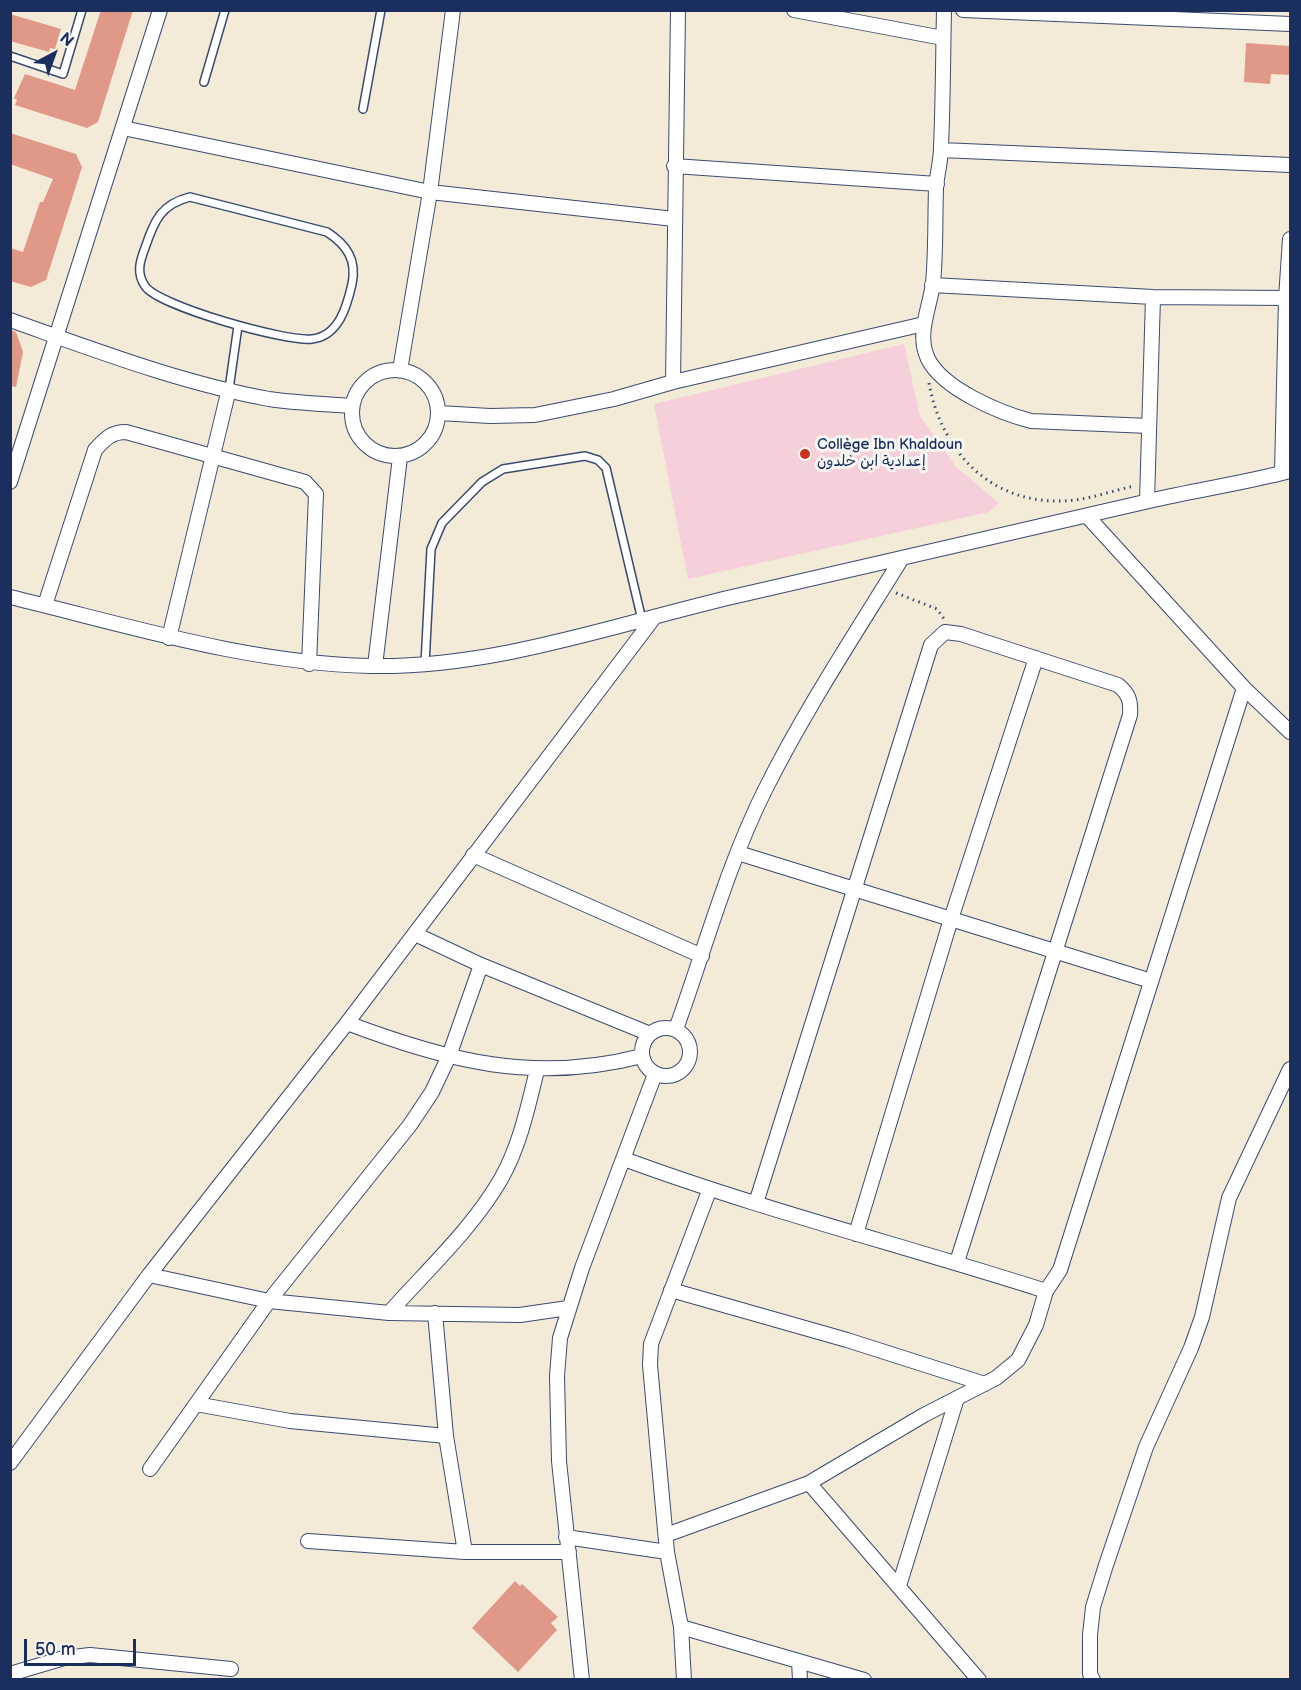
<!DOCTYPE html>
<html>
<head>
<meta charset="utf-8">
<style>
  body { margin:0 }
  #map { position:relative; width:1301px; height:1690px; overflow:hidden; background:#f3ead8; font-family:"Balsamiq Sans",sans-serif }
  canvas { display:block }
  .frame { position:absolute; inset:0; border:12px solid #1b2f5e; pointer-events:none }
  .north { position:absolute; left:24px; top:24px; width:60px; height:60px; -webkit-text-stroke:4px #f6f6f2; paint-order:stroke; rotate:41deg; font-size:16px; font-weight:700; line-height:24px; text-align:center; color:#1b2f5e }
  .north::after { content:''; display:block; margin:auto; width:21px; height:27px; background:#1b2f5e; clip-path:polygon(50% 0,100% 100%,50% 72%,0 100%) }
  .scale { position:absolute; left:24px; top:1639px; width:112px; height:27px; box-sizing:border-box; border:3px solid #1b2f5e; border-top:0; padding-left:8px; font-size:18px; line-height:21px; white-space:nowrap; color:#1b2f5e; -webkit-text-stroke:4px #f6f6f2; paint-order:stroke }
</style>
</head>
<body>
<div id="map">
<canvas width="1301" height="1690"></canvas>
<div class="frame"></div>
<div class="north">N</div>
<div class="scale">50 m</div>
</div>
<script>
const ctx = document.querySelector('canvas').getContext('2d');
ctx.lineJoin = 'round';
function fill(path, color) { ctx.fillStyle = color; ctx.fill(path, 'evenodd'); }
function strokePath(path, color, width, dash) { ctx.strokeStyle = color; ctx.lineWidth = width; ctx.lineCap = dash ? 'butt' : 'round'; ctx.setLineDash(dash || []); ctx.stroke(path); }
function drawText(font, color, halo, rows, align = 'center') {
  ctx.font = font + ' "Balsamiq Sans","Playpen Sans Arabic",sans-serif'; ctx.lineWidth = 6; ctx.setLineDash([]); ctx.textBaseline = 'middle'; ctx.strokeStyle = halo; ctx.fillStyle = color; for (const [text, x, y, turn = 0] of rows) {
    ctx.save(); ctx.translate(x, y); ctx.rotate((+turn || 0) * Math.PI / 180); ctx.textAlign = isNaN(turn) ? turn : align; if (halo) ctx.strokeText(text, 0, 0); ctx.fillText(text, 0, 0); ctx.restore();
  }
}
fill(new Path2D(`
  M904,344L920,416L956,467L999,503L989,512L688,579L654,404Z`), '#f5cfd9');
fill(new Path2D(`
  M101,10H133L98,122L87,128L15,105L17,100L14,98L25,74L75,90Z
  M10,14L61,29L55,49L50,48L49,52L10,41Z
  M1246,43L1290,46V75L1271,74L1270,84L1244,82Z
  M10,133L76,154L82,167L46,280L31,287L10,281V248L23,252L40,202H43L53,179L10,164Z
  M10,330L16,332L23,352L16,387L10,386Z
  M515,1581L520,1586L522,1584L558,1617L551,1623L557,1630L518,1672L472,1628Z`), '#e09889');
const lane = new Path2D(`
  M10,56L63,74L82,10
  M204,82L225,10
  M363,109L381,10
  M190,197L327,232C347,245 357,260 352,284C347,306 339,336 312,339C286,342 158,306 145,286C136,273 140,261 145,248C154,221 161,204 190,197Z
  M229,389L238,326
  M425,664L431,549L442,523L482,482L503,469L585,456L598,460L606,468L642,620`);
const street = new Path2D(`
  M794,10L943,38
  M944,10C943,56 943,102 941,147C941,161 937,174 936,188C935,219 936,252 933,283C930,308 916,334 928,359C943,389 1000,413 1031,421L1149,426
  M963,10L1290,24
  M123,128L430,192L674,219
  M941,150L1290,165
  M674,166L937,184
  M932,285L1153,297L1286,298
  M10,320C95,350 181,383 269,399C296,403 324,404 351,406
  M352 413a43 43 0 1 1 86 0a43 43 0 1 1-86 0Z
  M400,370L430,192L453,10
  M673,382L678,10
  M439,413L490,416L535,415L614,399L673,382L924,324
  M1282,473L1286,298L1290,239
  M10,482L160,10
  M1147,501L1153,297
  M1088,517L1244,688L1290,732
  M10,597C131,626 246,663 371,666C495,668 613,625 732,597C871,564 1010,532 1149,501C1196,490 1244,483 1290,471
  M45,605L95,450C105,439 111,432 126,432L305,482L316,494L309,664
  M169,638L229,389
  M375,666L400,457
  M738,853L1151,981
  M473,855L702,956
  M415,934L481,965L650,1034
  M347,1023C448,1061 534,1084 642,1056
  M642 1052a24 24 0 1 1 48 0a24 24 0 1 1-48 0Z
  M676,1029C705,949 727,866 765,790C805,710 855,634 902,558
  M624,1159C762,1210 906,1246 1046,1291
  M756,1203L931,645L945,632L961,634L1118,685C1129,694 1131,701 1130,715L957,1262
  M856,1234L951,919L1036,658
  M149,1275L269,1301L389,1313L520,1315L568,1308
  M671,1290L847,1340L985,1384
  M389,1313C427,1270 472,1229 501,1179C520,1145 528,1107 537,1070
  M435,1313L446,1436L465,1552
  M196,1404L290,1421L446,1436
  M10,1463L149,1275L347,1023L653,619
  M150,1469L269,1301L410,1125L432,1092L449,1056L481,965
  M809,1483L979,1680
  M666,1535L809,1483L924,1415L996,1378L1018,1360L1036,1325L1046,1291L1060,1270L1244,688
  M566,1537L667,1552
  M308,1541L465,1552H569
  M899,1586L957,1398
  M681,1627L864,1680
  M799,1661L800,1680
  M10,1674L64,1658L90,1655L231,1669
  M582,1680L559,1461L557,1376L560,1338L582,1268L655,1074
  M684,1680L681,1627L667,1552L650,1365L651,1344L709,1191
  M1093,1680L1090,1674V1635L1093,1607L1106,1565L1146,1447L1191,1348L1202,1317L1229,1198L1290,1069`);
strokePath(lane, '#3b4b70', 10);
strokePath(street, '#3b4b70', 16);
strokePath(new Path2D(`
  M929,383C941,450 989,503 1061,501C1085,501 1111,491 1134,486
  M896,593L937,609L944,619`), '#3b4b70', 3, [1.5, 4.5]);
strokePath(lane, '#fff', 7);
strokePath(street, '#fff', 14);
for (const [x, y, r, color] of [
  [805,454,6,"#c8321e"]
]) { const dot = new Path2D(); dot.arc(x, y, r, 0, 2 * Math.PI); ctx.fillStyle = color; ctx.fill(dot); strokePath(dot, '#f6f6f2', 2); }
drawText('15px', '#1b2f5e', '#f6f6f2', [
  ["Collège Ibn Khaldoun",817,445],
  ["إعدادية ابن خلدون",817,462]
], 'left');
</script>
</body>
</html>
